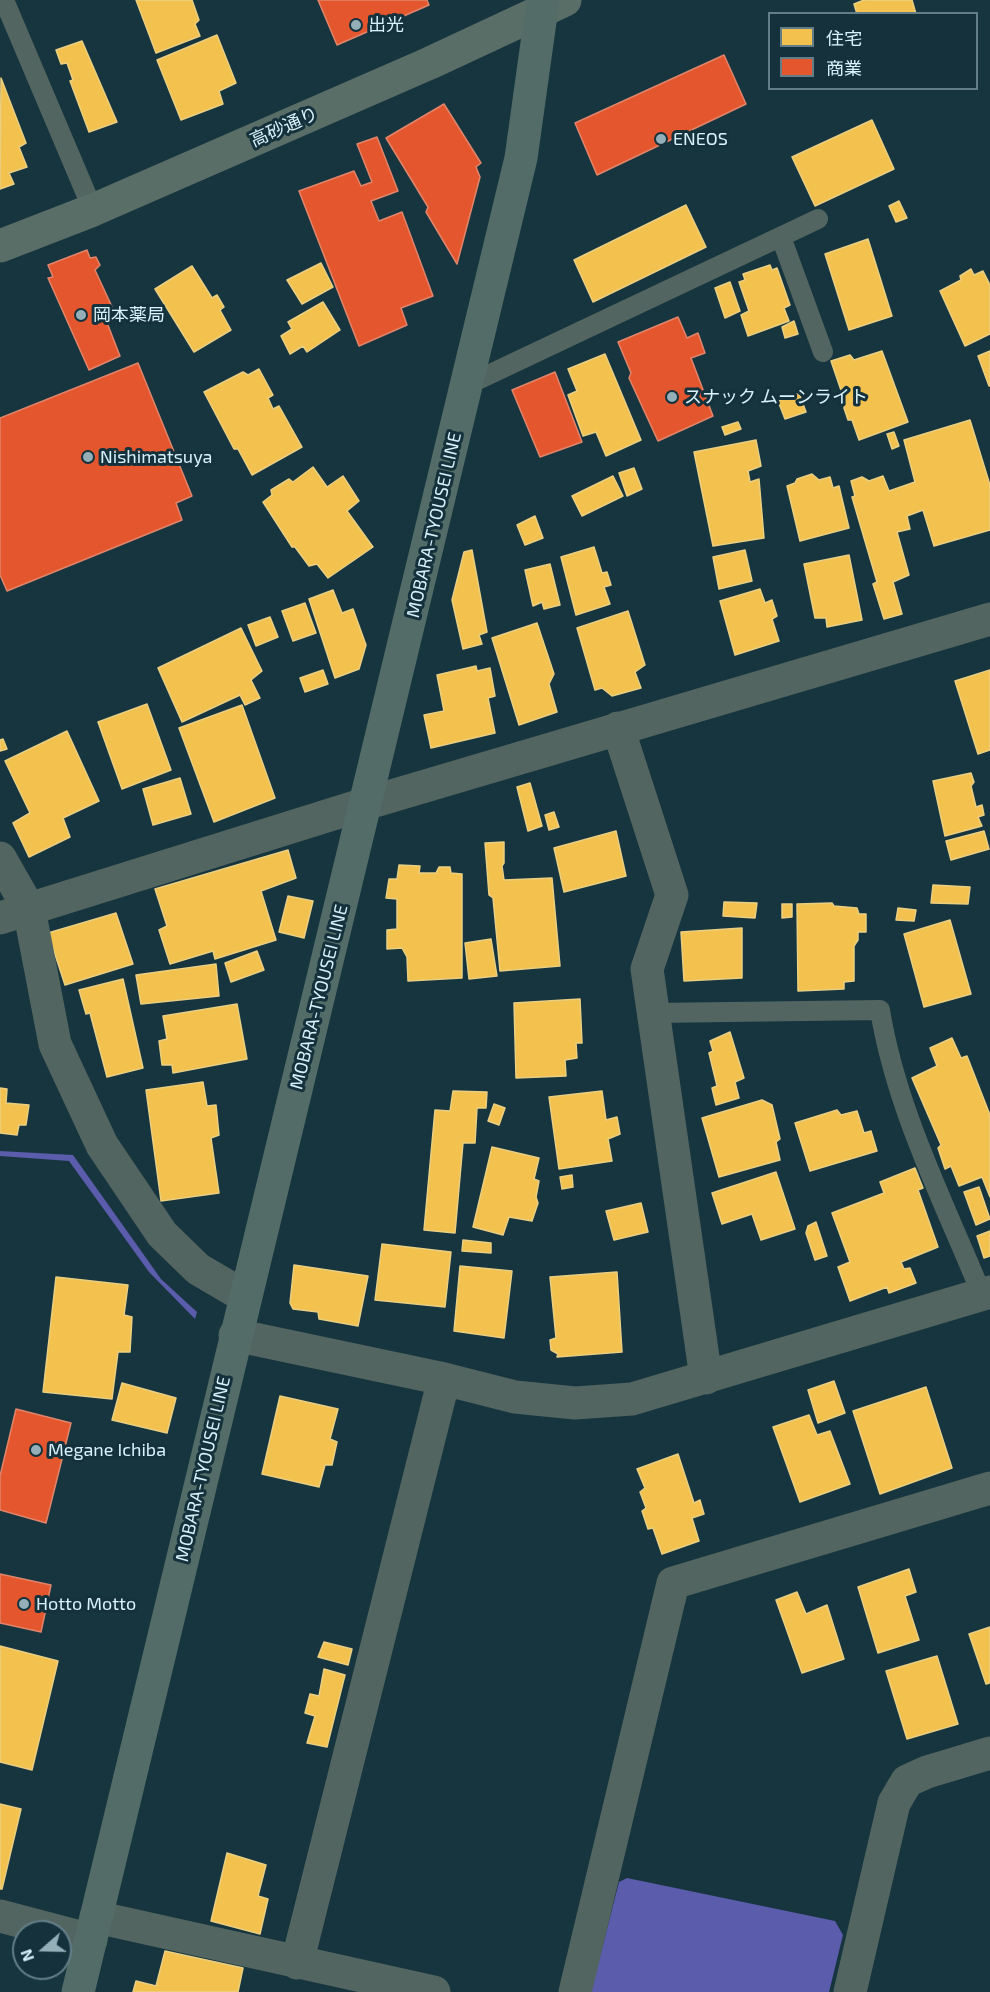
<!DOCTYPE html>
<html>
<head>
<meta charset="utf-8">
<style>
  body { margin:0 }
  #map { position:relative; width:990px; height:1992px; overflow:hidden; background:#17353e; font-family:"Exo 2","Noto Sans JP",sans-serif }
  canvas { display:block }
  .legend { position:absolute; left:768px; top:12px; width:210px; height:78px; box-sizing:border-box; background:#15323c; border:2px solid #637e88; margin:0; padding:8px 10px; list-style:none; font-size:18px; color:#d8f1fa }
  .legend li { display:flex; align-items:center; gap:12px; height:30px }
  .legend b { width:30px; border:2px solid #637e88 }
  .north { position:absolute; left:12px; top:1920px; width:60px; height:60px; box-sizing:border-box; background:#15323c; border:2px solid #637e88; border-radius:50%; rotate:250deg; font-size:16px; font-weight:700; line-height:24px; text-align:center; color:#d8f1fa }
  .north::after { content:''; display:block; margin:auto; width:21px; height:27px; background:#94afb8; clip-path:polygon(50% 0,100% 100%,50% 72%,0 100%) }
</style>
</head>
<body>
<div id="map">
<canvas width="990" height="1992"></canvas>
<ul class="legend">
<li><b style="height:16px;background:#f2c14e"></b>住宅</li>
<li><b style="height:16px;background:#e4572e"></b>商業</li>
</ul>
<div class="north">N</div>
</div>
<script>
const ctx = document.querySelector('canvas').getContext('2d');
ctx.lineJoin = 'round';
function fill(path, color) { ctx.fillStyle = color; ctx.fill(path, 'evenodd'); }
function strokePath(path, color, width, dash) { ctx.strokeStyle = color; ctx.lineWidth = width; ctx.lineCap = dash ? 'butt' : 'round'; ctx.setLineDash(dash || []); ctx.stroke(path); }
function drawText(font, color, halo, rows, align = 'center') {
  ctx.font = font + ' "Exo 2","Noto Sans JP",sans-serif'; ctx.lineWidth = 6; ctx.setLineDash([]); ctx.textBaseline = 'middle'; ctx.strokeStyle = halo; ctx.fillStyle = color; for (const [text, x, y, turn = 0] of rows) {
    ctx.save(); ctx.translate(x, y); ctx.rotate((+turn || 0) * Math.PI / 180); ctx.textAlign = isNaN(turn) ? turn : align; if (halo) ctx.strokeText(text, 0, 0); ctx.fillText(text, 0, 0); ctx.restore();
  }
}
fill(new Path2D(`
  M0,1151L73,1155L161,1279L197,1312L195,1319L149,1272L69,1161L0,1156Z
  M627,1878L835,1921L843,1935L829,1992H591L619,1882Z`), '#5b5cab');
const homes = new Path2D(`
  M136,0H192L199,20L195,24L200,36L156,53Z
  M864,0H912L916,14H857L854,4Z
  M217,35L236,83L219,91L223,104L181,120L157,60Z
  M82,41L117,122L89,132L70,81L73,80L67,63L61,64L56,50Z
  M1,78L26,143L19,147L27,167L9,173L14,184L0,189Z
  M872,120L894,169L815,206L792,157Z
  M899,201L907,218L896,222L889,206Z
  M686,205L706,247L593,302L574,260Z
  M868,239L892,316L849,330L825,254Z
  M321,263L333,287L302,304L287,280Z
  M770,265L772,270L777,268L790,305L784,308L789,321L748,336L741,315L749,311L739,282L745,280L743,274Z
  M192,266L212,298L217,295L224,307L220,310L231,330L194,352L155,289Z
  M971,269L974,275L983,271L990,285V334L965,346L940,291L961,280L960,276Z
  M730,282L740,311L725,318L715,288Z
  M323,302L340,330L307,352L303,346L290,354L281,336L292,329L288,322Z
  M794,321L798,334L785,338L782,327Z
  M882,351L908,422L859,440L852,420H848L844,408L845,402L831,361L850,355L854,360Z
  M990,351V386H989L978,356Z
  M605,354L641,440L606,456L596,432L583,436L568,395L577,391L568,369Z
  M259,369L273,395L268,398L273,409L279,406L302,447L252,475L238,449H234L204,392L243,372L248,375Z
  M799,393L806,412L785,419L778,401Z
  M970,420L990,485V530L934,546L923,510L907,516L910,529L897,532L909,575L893,582L902,614L884,619L873,584L877,582L852,497L855,496L851,481L862,477L869,481L883,476L889,491L915,482L904,440Z
  M738,422L741,429L725,435L722,427Z
  M894,432L899,446L892,449L887,434Z
  M756,440L761,466L748,471L750,482L759,479L764,538L713,546L694,452Z
  M313,467L327,487L343,476L359,501L347,511L373,547L328,578L317,564L309,566L295,547H292L263,502L272,495L271,490L289,479L293,482Z
  M634,468L642,489L627,496L619,473Z
  M812,474L819,480L830,477L833,488L839,486L849,528L800,541L787,486L795,483L797,479Z
  M613,476L623,496L582,516L572,496Z
  M535,516L543,538L525,545L517,525Z
  M594,547L602,573L607,572L611,585L604,587L610,604L576,615L561,557Z
  M472,550L487,632L479,635L482,644L463,649L452,600L464,552Z
  M745,550L752,581L719,589L713,557Z
  M849,555L862,620L827,627L826,618H815L804,564Z
  M550,564L560,605L544,609L542,602L533,606L525,570Z
  M760,589L765,603L772,600L777,616L772,619L779,641L735,655L720,601Z
  M333,590L342,613L353,609L366,645L359,669L335,678L309,599Z
  M305,603L316,633L293,641L282,611Z
  M628,611L645,665L635,672L641,688L612,696L602,688L595,690L577,628Z
  M270,617L278,637L256,646L248,625Z
  M537,623L554,674L549,684L557,712L519,725L492,638Z
  M241,628L262,671L251,680L260,698L245,705L240,695L182,722L158,668Z
  M476,666L477,671L490,668L495,696L488,698L495,733L431,748L424,715L444,711L437,675Z
  M323,670L328,684L305,692L300,678Z
  M990,670V750L978,754L955,681Z
  M147,704L171,770L122,789L98,722Z
  M242,705L275,798L214,822L179,728Z
  M67,731L99,801L63,818L70,837L29,857L13,823L30,813L5,761Z
  M3,739L7,749L0,751V740Z
  M971,773L974,782L971,786L976,807L982,805L984,815L978,817L982,826L945,836L933,781Z
  M180,778L191,814L153,825L143,789Z
  M530,783L542,826L528,831L517,787Z
  M554,812L559,827L549,830L545,815Z
  M616,831L626,876L564,892L554,848Z
  M984,831L989,849L951,860L946,841Z
  M504,842V863L502,866L504,880L552,878L560,966L500,971L493,898L489,895L485,843Z
  M288,850L296,878L261,891L276,940L215,959L213,951L170,964L159,930L167,926L155,889Z
  M399,865L420,866L419,873H436L439,867H450L451,873L462,874V978L408,981L407,957L402,948L387,949V930L397,929V899L386,898L389,879H397Z
  M933,885L970,887L968,904L931,903Z
  M288,896L313,901L304,938L279,932Z
  M724,902L757,903L755,918L723,916Z
  M832,903L834,906L857,908L859,914H866V932H858V940L854,946V981L844,982V989L798,991L797,904Z
  M782,904H792V917L782,918Z
  M898,908L916,910L914,921L896,920Z
  M116,913L133,964L65,985L48,933Z
  M950,920L971,994L924,1007L904,934Z
  M742,928V978L684,981L681,932Z
  M491,939L497,976L469,979L465,943Z
  M257,951L264,970L231,982L225,963Z
  M216,964L219,996L141,1004L136,975Z
  M123,979L143,1068L107,1077L90,1013L86,1014L79,990Z
  M580,999L582,1043H576L577,1058L565,1060L566,1076L516,1078L514,1003Z
  M237,1004L247,1059L173,1073L172,1065H162L159,1041L167,1039L163,1016Z
  M730,1032L744,1078L735,1082L739,1098L716,1105L712,1088L717,1086L709,1053L713,1051L710,1041Z
  M952,1038L961,1058L967,1056L990,1115V1197L982,1177L959,1186L951,1166L945,1169L938,1148L941,1145L912,1078L937,1066L930,1048Z
  M203,1082L207,1106L216,1105L219,1135L211,1138L219,1193L161,1201L146,1090Z
  M0,1088L7,1089L6,1103L29,1105L26,1125H19L17,1135L0,1133Z
  M453,1091L487,1092L486,1108H477L475,1143H463L455,1233L424,1230L435,1110L450,1111Z
  M602,1091L606,1120L617,1117L620,1134L608,1139L612,1161L559,1169L549,1097Z
  M762,1100L772,1105L780,1139L776,1142L780,1160L719,1177L702,1118Z
  M494,1104L505,1108L499,1125L488,1121Z
  M837,1110L841,1115L857,1111L864,1133L871,1131L877,1151L810,1171L795,1123Z
  M492,1147L539,1158L534,1179L539,1181L536,1197L538,1203L532,1221L509,1217L503,1235L473,1227Z
  M915,1168L923,1188L918,1190L938,1247L901,1262L904,1269L910,1268L916,1283L889,1293L887,1287L850,1301L838,1267L850,1262L832,1213L884,1193L880,1182Z
  M776,1172L795,1229L761,1240L752,1214L722,1224L712,1193Z
  M572,1175L573,1187L562,1189L560,1177Z
  M979,1187L990,1219L976,1225L964,1192Z
  M641,1203L648,1232L614,1240L606,1211Z
  M816,1222L827,1256L815,1260L806,1233L808,1226Z
  M990,1231V1256L984,1258L977,1236Z
  M463,1240L491,1243V1253L462,1251Z
  M382,1244L451,1252L445,1307L375,1300Z
  M294,1265L368,1276L358,1326L319,1319L318,1312L293,1309L290,1303Z
  M460,1266L512,1271L504,1338L454,1331Z
  M617,1272L622,1352L557,1357L558,1354L551,1350L550,1340L556,1338L550,1277Z
  M56,1277L128,1285L124,1315L132,1317L130,1352H118L112,1399L43,1392Z
  M834,1381L845,1413L818,1423L808,1390Z
  M122,1383L176,1398L167,1433L112,1420Z
  M926,1387L952,1468L880,1494L853,1411Z
  M280,1396L338,1409L330,1439L337,1442L332,1465H325L319,1487L262,1474Z
  M809,1415L817,1435L830,1431L850,1484L800,1502L773,1427Z
  M678,1454L694,1503L700,1500L704,1514L692,1518L699,1541L662,1554L653,1528L648,1529L642,1511L646,1508L640,1492L645,1488L637,1469Z
  M909,1569L916,1592L905,1596L919,1640L878,1653L858,1587Z
  M797,1592L806,1614L827,1605L844,1659L802,1673L776,1600Z
  M990,1627V1683L986,1684L969,1634Z
  M324,1642L352,1649L348,1665L318,1657Z
  M0,1646L58,1661L32,1770L0,1762Z
  M937,1656L958,1724L907,1739L886,1671Z
  M324,1669L345,1675L327,1747L307,1743L315,1716L305,1713L310,1694L319,1696Z
  M0,1804L21,1809L2,1889H0Z
  M227,1853L266,1865L258,1896L268,1899L260,1934L211,1921Z
  M165,1951L243,1968L238,1992H133L136,1981L156,1986Z`);
fill(homes, '#f2c14e');
strokePath(homes, '#eacf82', 1.5);
const shops = new Path2D(`
  M318,0H427L429,5L337,45Z
  M724,55L746,104L597,175L575,123Z
  M444,104L481,163L476,167L480,177L457,264L426,212L428,207L386,138Z
  M377,137L398,191L371,201L379,221L402,212L433,296L401,308L407,325L359,346L299,191L354,171L361,186L372,182L357,144Z
  M87,250L90,258L96,257L100,265L95,270L114,311L104,315L120,356L89,370L48,278L53,277L48,265Z
  M678,317L687,338L698,333L705,353L691,358L713,416L658,441L629,378L631,373L618,342Z
  M138,363L192,496L176,503L182,520L7,591L0,575V418Z
  M555,372L582,442L540,457L512,390Z
  M16,1409L71,1423L46,1523L0,1510V1476Z
  M0,1574L51,1585L41,1632L0,1623Z`);
fill(shops, '#e4572e');
strokePath(shops, '#e0856b', 1.5);
strokePath(new Path2D(`
  M4,0L93,210
  M781,237L823,352
  M467,385L818,219
  M654,1013L880,1010C896,1109 944,1202 982,1295`), '#536560', 20);
strokePath(new Path2D(`
  M618,728L672,895L647,969L706,1378
  M0,858L29,909L55,1044L102,1145L162,1234L198,1269L244,1296
  M0,918L368,803L990,619
  M235,1335L444,1379L515,1397L575,1403L632,1399L990,1292
  M0,1916L91,1940
  M96,1917L434,1992
  M297,1963L444,1379
  M575,1992L673,1583L990,1488
  M850,1992L894,1803L907,1781L927,1772L990,1753`), '#536560', 33);
strokePath(new Path2D(`
  M0,246L93,210L430,63L565,0`), '#5a6e68', 33);
strokePath(new Path2D(`
  M78,1992L521,158L543,0`), '#536c67', 33);
for (const [x, y, r, color] of [
  [356,25,6,"#94afb8"],
  [661,139,6,"#94afb8"],
  [81,315,6,"#94afb8"],
  [672,397,6,"#94afb8"],
  [88,457,6,"#94afb8"],
  [36,1450,6,"#94afb8"],
  [24,1604,6,"#94afb8"]
]) { const dot = new Path2D(); dot.arc(x, y, r, 0, 2 * Math.PI); ctx.fillStyle = color; ctx.fill(dot); strokePath(dot, '#15323c', 2); }
drawText('18px', '#d8f1fa', '#15323c', [
  ["出光",368,25],
  ["ENEOS",673,139],
  ["岡本薬局",93,315],
  ["スナック ムーンライト",684,397],
  ["Nishimatsuya",100,457],
  ["Megane Ichiba",48,1450],
  ["Hotto Motto",36,1604]
], 'left');
drawText('18px', '#d8f1fa', '#15323c', [
  ["高砂通り",284,127,-24],
  ["MOBARA-TYOUSEI LINE",434,525,-77],
  ["MOBARA-TYOUSEI LINE",319,997,-76],
  ["MOBARA-TYOUSEI LINE",203,1469,-77]
]);
</script>
</body>
</html>
